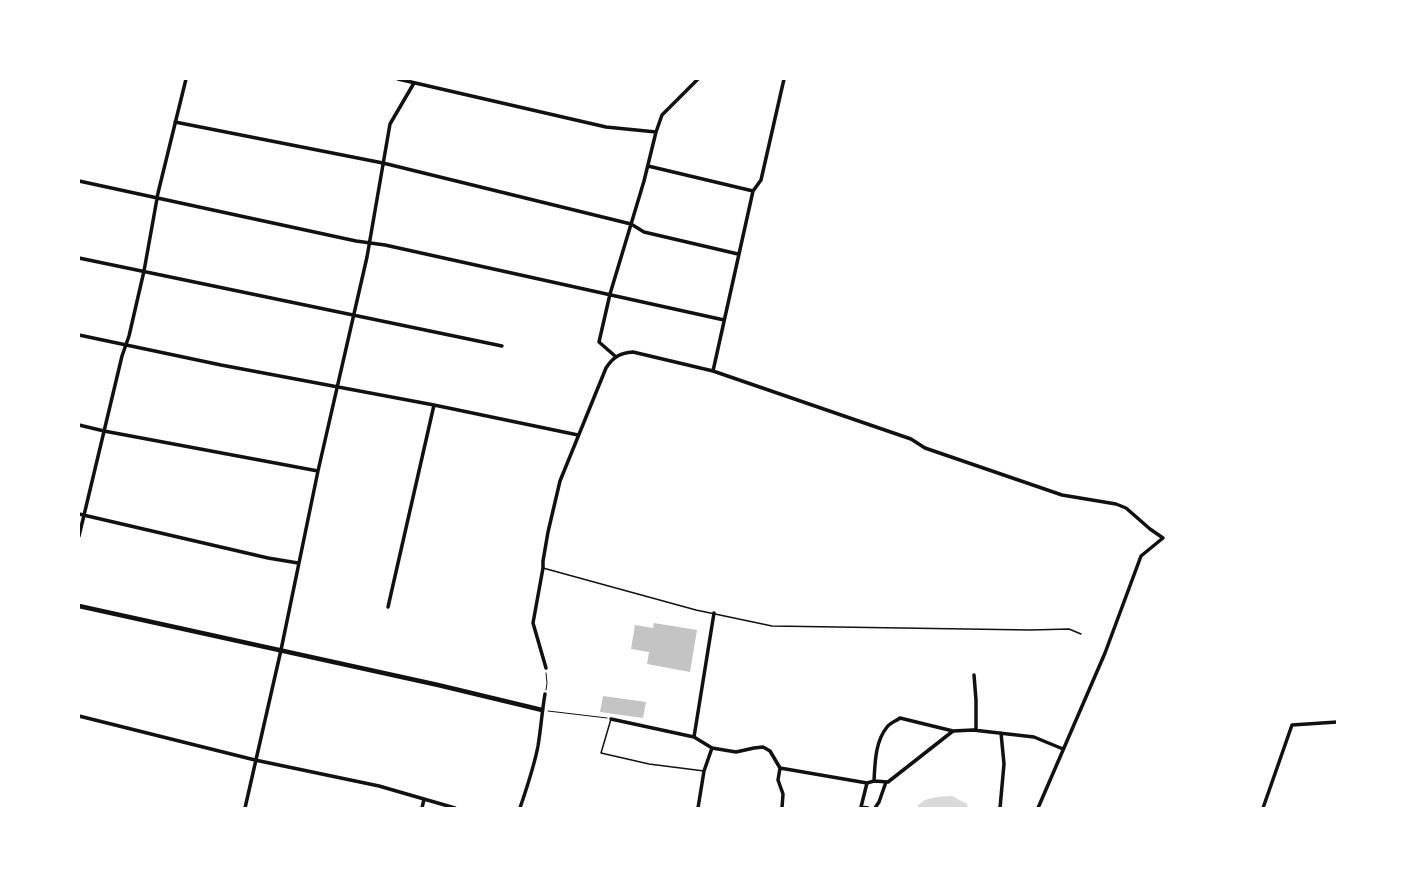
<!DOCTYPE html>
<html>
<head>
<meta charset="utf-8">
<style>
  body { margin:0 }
  #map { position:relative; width:1416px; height:887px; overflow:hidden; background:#fff; font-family:"Golos Text",sans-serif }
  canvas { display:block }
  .frame { position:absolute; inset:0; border:80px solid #fff; pointer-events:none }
</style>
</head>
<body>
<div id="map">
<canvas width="1416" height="887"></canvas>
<div class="frame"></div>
</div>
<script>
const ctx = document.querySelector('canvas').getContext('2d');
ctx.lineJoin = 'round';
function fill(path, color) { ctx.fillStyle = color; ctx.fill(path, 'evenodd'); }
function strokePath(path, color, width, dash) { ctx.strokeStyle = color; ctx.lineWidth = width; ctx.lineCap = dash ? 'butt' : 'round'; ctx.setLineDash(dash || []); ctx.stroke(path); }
fill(new Path2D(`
  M952,796L967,804L968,808H917C923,796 940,797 952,796Z`), '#d9d9d9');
fill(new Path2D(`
  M654,623L697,630L690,672L647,664L649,652L631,649L635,625L653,628Z
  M603,696L646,702L643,718L600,712Z`), '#c4c4c4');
strokePath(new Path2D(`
  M546,690L547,683L546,673
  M548,711L607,718`), '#111', 1);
strokePath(new Path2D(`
  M543,568L696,610L772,626L1031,630L1069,629L1081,634
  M611,719L601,753L649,764L704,771`), '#111', 1.5);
strokePath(new Path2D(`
  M398,79L606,127L656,132
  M175,122L383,163L631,224L644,232L738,254
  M648,166L753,191
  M79,181L356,241L385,245L724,320
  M79,258L502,346
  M79,335L221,365L434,405L578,435
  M615,356L599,342L610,294L644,181L656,132L662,115L698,79
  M713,371L753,191L761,180L784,79
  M79,425L104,431L318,471
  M79,514L268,558L298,563
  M79,536L122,356L129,336L144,271L158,193L186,79
  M388,607L434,405
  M546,668L533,623L543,568V561L548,532L560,481L606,368C613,357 620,353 633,352L713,371L911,439L925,448L1062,495L1116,504L1126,508L1150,529L1163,538L1141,556L1105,653L1038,808
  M974,675L976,700V730
  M79,716L255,760L379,786L455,808
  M611,719L694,737L712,748
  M694,737L714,613
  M780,768L778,780L783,794L782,808
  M874,781C875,763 875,742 887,727C890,723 896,721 900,718L953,731
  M867,783L861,807L868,808
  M245,808L281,650L318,471L367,257L390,124L414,83
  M422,808L424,799
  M520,808C527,787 534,767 538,746C541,728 542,711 545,694
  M698,808L704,771L712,748L736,752L754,748L763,747L770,751L780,768L867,783L874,781L888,782L953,731L973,730L1034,737L1063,749
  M875,808L879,802L886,782
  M1000,808L1004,764L1001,733
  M1263,808L1292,725L1337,722`), '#111', 3.5);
strokePath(new Path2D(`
  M79,606L438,685L542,710`), '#111', 4.5);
</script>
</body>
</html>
